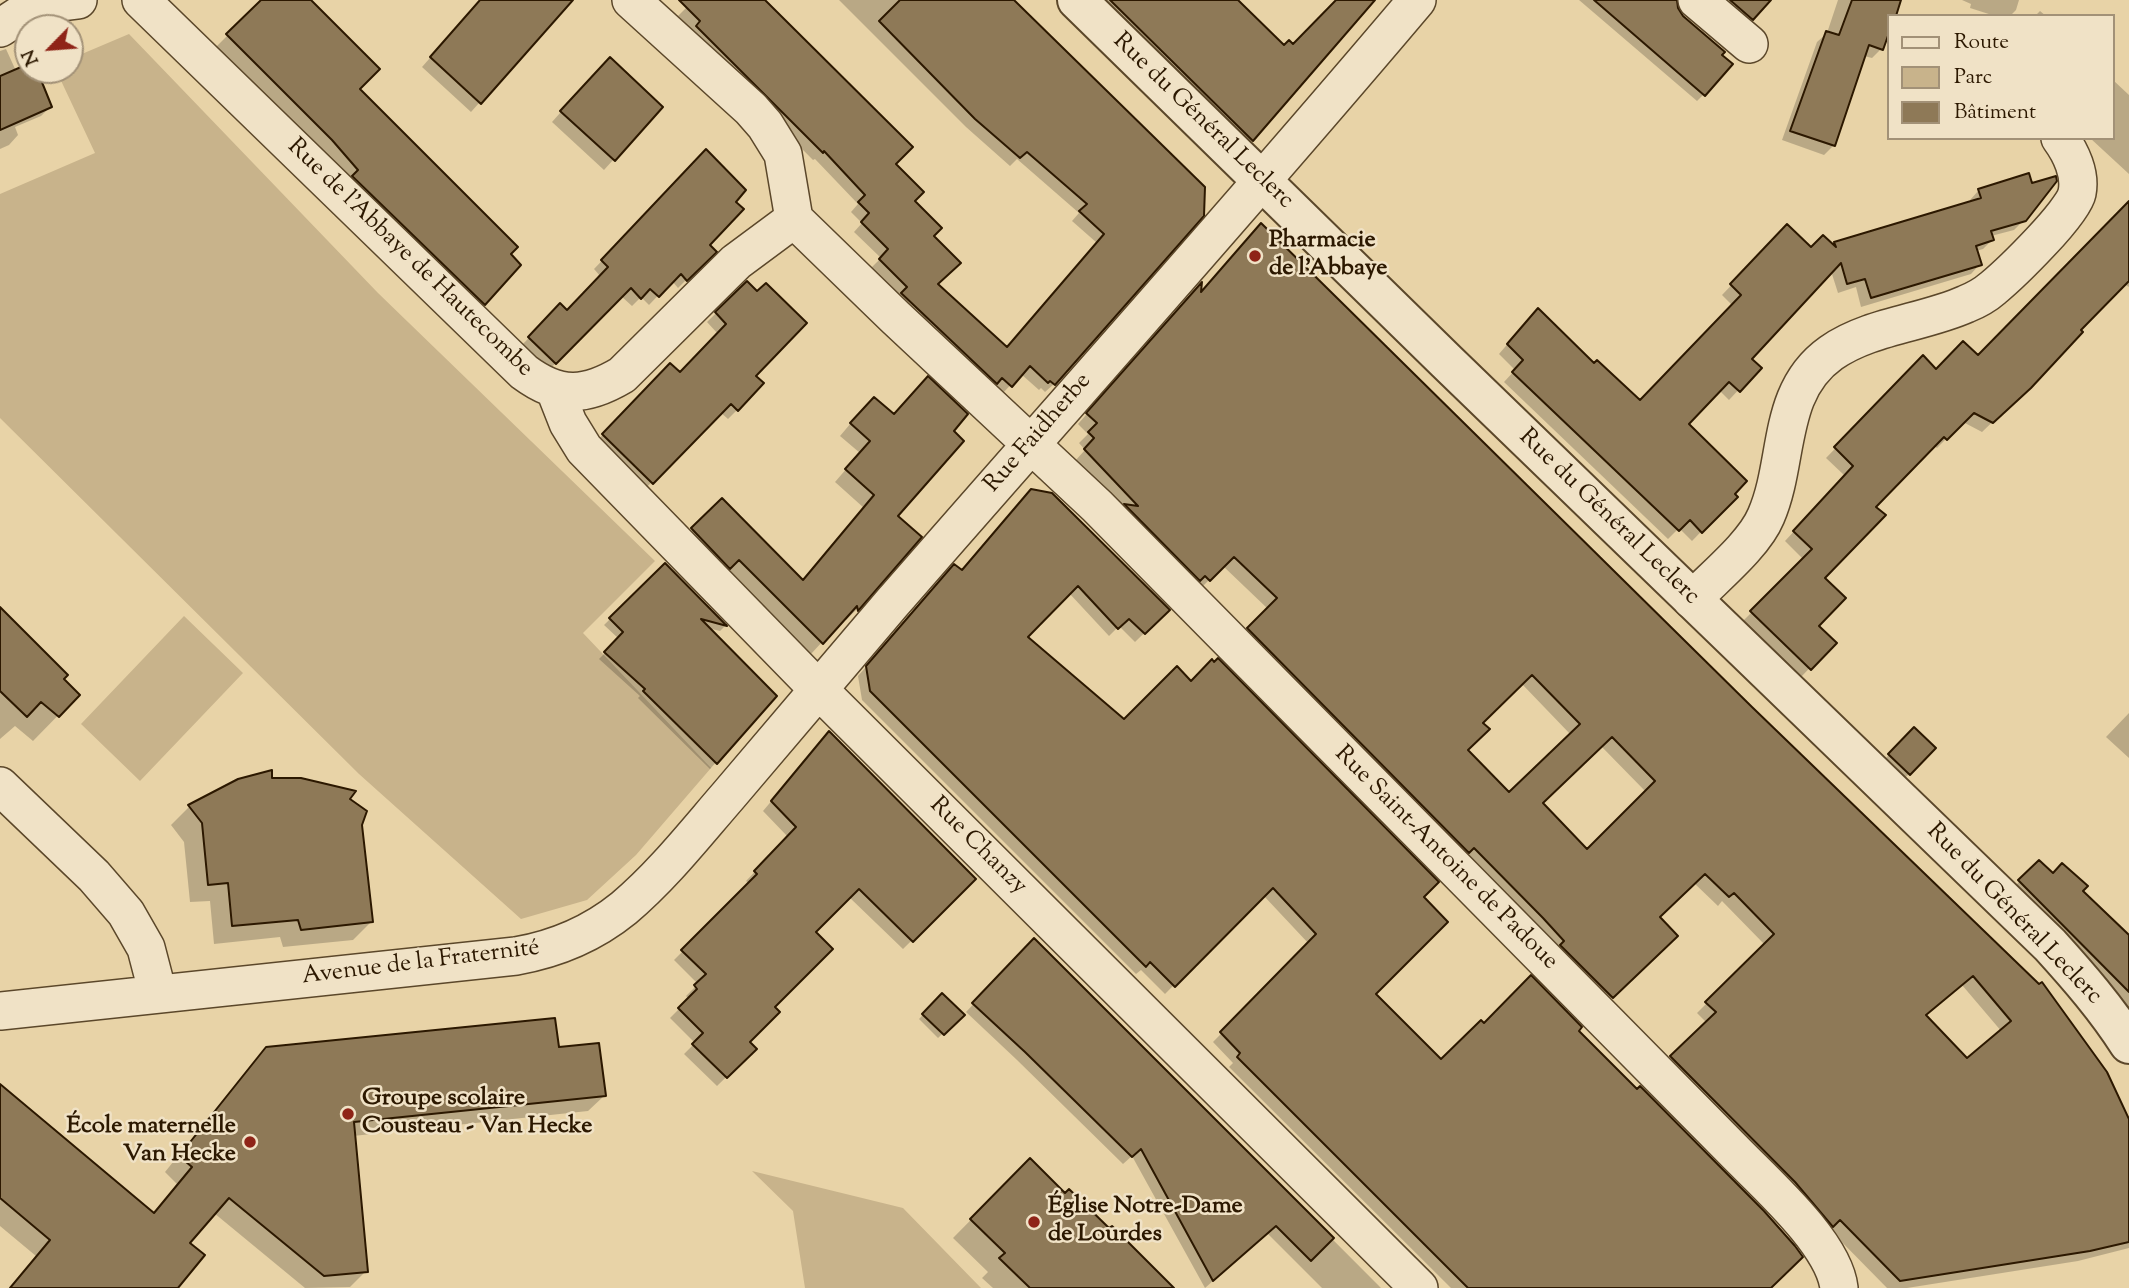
<!DOCTYPE html>
<html>
<head>
<meta charset="utf-8">
<style>
  body { margin:0 }
  #map { position:relative; width:2129px; height:1288px; overflow:hidden; background:#e8d3a7; font-family:"Sorts Mill Goudy",serif }
  canvas { display:block }
  .legend { position:absolute; left:1887px; top:14px; width:228px; height:126px; box-sizing:border-box; background:#f0e2c6; border:2px solid #a29177; margin:0; padding:9px 12px; list-style:none; font-size:21px; color:#2c1800 }
  .legend li { display:flex; align-items:center; gap:14px; height:35px }
  .legend b { width:35px; border:2px solid #a29177 }
  .north { position:absolute; left:14px; top:14px; width:70px; height:70px; box-sizing:border-box; background:#f0e2c6; border:2px solid #a29177; border-radius:50%; rotate:245deg; font-size:19px; font-weight:700; line-height:28px; text-align:center; color:#2c1800 }
  .north::after { content:''; display:block; margin:auto; width:24px; height:32px; background:#8f2418; clip-path:polygon(50% 0,100% 100%,50% 72%,0 100%) }
</style>
</head>
<body>
<div id="map">
<canvas width="2129" height="1288"></canvas>
<ul class="legend">
<li><b style="height:9px;background:#f0e2c6"></b>Route</li>
<li><b style="height:19px;background:#c8b38b"></b>Parc</li>
<li><b style="height:19px;background:#8e7957"></b>Bâtiment</li>
</ul>
<div class="north">N</div>
</div>
<script>
const ctx = document.querySelector('canvas').getContext('2d');
ctx.lineJoin = 'round';
function fill(path, color) { ctx.fillStyle = color; ctx.fill(path, 'evenodd'); }
function strokePath(path, color, width, dash) { ctx.strokeStyle = color; ctx.lineWidth = width; ctx.lineCap = dash ? 'butt' : 'round'; ctx.setLineDash(dash || []); ctx.stroke(path); }
function drawText(font, color, halo, rows, align = 'center') {
  ctx.font = font + ' "Sorts Mill Goudy",serif'; ctx.lineWidth = 5; ctx.setLineDash([]); ctx.textBaseline = 'middle'; ctx.strokeStyle = halo; ctx.fillStyle = color; for (const [text, x, y, turn = 0] of rows) {
    ctx.save(); ctx.translate(x, y); ctx.rotate((+turn || 0) * Math.PI / 180); ctx.textAlign = isNaN(turn) ? turn : align; if (halo) ctx.strokeText(text, 0, 0); ctx.fillText(text, 0, 0); ctx.restore();
  }
}
fill(new Path2D(`
  M129,34L378,293L655,561L583,633L711,768L636,855L587,900L521,919L359,774L0,418V194L95,153L56,70H70V59Z
  M184,616L243,673L140,781L81,724Z
  M752,1171L903,1208L981,1288H805L793,1211Z`), '#c8b38b');
fill(new Path2D(`
  M263,0H308L358,89L508,254L484,304L472,315L320,151L216,47Z
  M481,0H571L471,112L422,67Z
  M694,0H763L893,164L932,236L935,285L1007,349L1097,243L1072,221L1079,213L1017,159L1010,166L966,127L839,0H1012L1203,188L1054,384L1045,392L1041,388L1039,390L1021,374L1002,394L871,268L881,258L854,232L862,223L851,212L858,204L815,159L813,160L689,35L693,31L678,16Z
  M1094,0H1236L1284,47L1293,46L1338,0H1373L1244,148Z
  M1579,0H1675L1704,94L1697,101Z
  M1715,0H1769L1745,26Z
  M1838,0H1899L1889,16V27L1881,49L1872,58L1864,56L1834,145L1824,155L1782,140L1817,42L1827,33Z
  M1962,0H2019L2016,10L2010,16H1995L1970,8L1971,4Z
  M2040,11L2046,16H2035Z
  M6,49L16,71L28,66V70H35L50,107L41,116L15,127L18,135L9,145L0,149V51Z
  M600,68L661,107L604,170L552,122Z
  M2113,80L2129,95V174L2090,138H2113Z
  M706,152L734,202L707,245L714,252L678,288L672,281L649,305L641,297L632,306L621,296L547,372L520,347L560,306L567,312L601,277L594,269Z
  M1979,190L2025,219L2014,230L1991,236L1992,240L1983,249L1976,251L1980,264L1971,274L1861,307L1856,287L1838,293L1831,271L1749,359L1759,368L1729,400L1719,390L1687,424L1735,497L1692,541L1679,528L1668,539L1504,382L1515,370L1499,354L1528,320L1594,365L1640,403L1733,306L1722,295L1787,227L1811,249L1833,246L1835,243L1970,203V200Z
  M2129,200V287L2124,284L2078,330L2029,387L1982,432L1963,422L1937,448L1933,445L1874,507L1823,578L1816,626L1834,643L1800,678L1742,622L1804,560L1785,541L1845,476L1826,458L1923,358L1936,371L1978,357L2091,243Z
  M1251,236L2129,1124V1248L2078,1261L1907,1288H1887L1829,1229L1661,1068L1707,1023L1697,1013L1765,945L1722,901L1718,906L1694,883L1658,918L1675,936L1602,1007L1238,639L1268,609L1223,566L1199,590L1075,461L1085,450L1079,443L1088,434L1078,424L1192,294L1200,295ZM1521,683L1571,735L1509,794L1466,750L1481,723ZM1601,746L1646,792L1587,851L1541,803ZM1962,985L2002,1032L1967,1060L1925,1016Z
  M747,283L757,294L754,376L737,410L728,419L720,412L642,492L594,444L670,365L679,374L718,334L707,322Z
  M862,410L893,416L951,432L896,516L920,537L856,610L846,620V616L811,654L726,570L681,541L722,501L802,581L864,508L835,482L860,453L840,436Z
  M1023,500L1168,610L1135,642L1119,626L1109,636L1069,593L1026,637L1124,721L1422,897L1374,994L1441,1062L1484,1025L1577,1031L1769,1288H1451L1229,1067L1233,1063L1213,1042L1309,944L1263,895L1165,994L1141,970L1136,974L862,700L858,676L946,575L961,572Z
  M665,565L725,626L720,631L707,628L775,696L710,769L638,698L640,696L599,659L619,639L604,625Z
  M0,611L78,695L33,741L15,726L0,739Z
  M2129,713V758L2106,737Z
  M1914,729L1934,748L1905,778L1885,759Z
  M829,733L974,879L903,949L849,897L814,932L773,1007L748,1042L755,1049L717,1086L684,1054L695,1043L670,1018L689,999L686,996L698,984L674,960L750,884L746,881L788,837L763,811Z
  M271,780L361,825L371,922L353,940L283,947L280,937L214,944L210,901L190,902L184,842L171,825L189,807L239,781Z
  M2039,862L2053,875L2080,891L2129,937V1035L2003,898Z
  M1034,940L1381,1288H1322L1267,1233L1205,1288L1132,1156L1123,1164L1017,1060L966,1012Z
  M942,995L962,1015L938,1038L919,1019Z
  M558,1048L604,1096L588,1111L353,1136L366,1271L350,1287L305,1288L214,1213L188,1244L175,1288H10L36,1256L0,1226V1086L153,1214L177,1184L165,1172L251,1065L267,1049Z
  M1030,1160L1065,1195L1172,1288H993L982,1278L988,1272L953,1238Z`), '#0003');
const building = new Path2D(`
  M261,0H311L380,69L360,89L518,247L511,254L521,265L485,305L352,176L358,170L332,140L226,34Z
  M480,0H573L481,104L430,57Z
  M679,0H765L913,147L896,164L924,192L915,201L942,228L934,236L961,263L938,284L1007,347L1104,234L1079,211L1087,204L1027,152L1020,158L975,119L879,21L900,0H1014L1205,187L1204,216L1055,385L1050,381L1048,383L1030,366L1012,387L1002,378L997,384L901,293L907,287L879,259L888,249L861,222L869,213L858,202L865,195L824,151L823,153L696,26L700,21Z
  M1110,0H1238L1284,45L1289,40L1293,44L1336,0H1375L1253,141Z
  M1594,0H1677L1678,8L1683,16L1725,52L1722,55L1733,64L1705,96Z
  M1730,0H1771L1753,20Z
  M1852,0H1901L1896,16H1889V33L1883,50L1869,45L1835,146L1790,131L1826,31L1839,35Z
  M610,57L663,107L615,161L560,111Z
  M28,64V70H37L52,107L0,130V76Z
  M706,149L746,190L736,202L744,209L710,245L717,252L687,281L681,274L659,297L650,289L641,299L631,288L556,364L528,337L560,303L567,310L608,267L601,260Z
  M2029,173L2032,183L2056,176L2057,181L2026,221L1991,231L1994,240L1976,246L1982,265L1871,298L1865,279L1847,284L1841,263L1752,359L1762,368L1740,392L1729,382L1689,424L1747,481L1735,494L1738,497L1702,533L1690,520L1679,531L1512,372L1523,360L1507,344L1538,308L1594,363L1597,360L1640,400L1741,295L1730,284L1787,224L1811,247L1823,235L1836,247L1834,242L1981,198L1978,189Z
  M2129,201V281L2081,330L2083,332L2031,388L1993,423L1974,413L1947,440L1944,437L1876,507L1886,515L1825,578L1846,598L1819,626L1837,643L1811,670L1750,611L1812,549L1793,531L1853,466L1834,447L1923,355L1936,369L1963,341L1978,355Z
  M1261,223L1752,707L2039,984L2042,982L2107,1072L2129,1119V1242L2090,1251L1900,1281L1840,1220L1833,1227L1795,1182L1670,1056L1716,1012L1705,1002L1774,934L1734,893L1729,897L1705,874L1660,917L1678,936L1613,998L1560,945L1564,941L1543,918L1474,848L1469,853L1247,628L1277,598L1234,557L1210,581L1205,576L1200,581L1124,504L1138,506L1084,449L1094,438L1088,432L1097,423L1086,413L1202,282L1201,292ZM1532,675L1580,724L1509,792L1468,750L1490,729L1483,723ZM1612,737L1655,781L1587,849L1543,803ZM1973,976L2011,1021L1967,1058L1926,1015Z
  M747,281L757,291L766,283L807,323L756,376L764,383L738,411L731,404L653,484L602,434L670,363L680,372L726,324L715,312Z
  M928,376L968,414L954,431L964,441L898,516L922,537L858,611L857,606L823,644L739,560L730,569L691,528L722,498L803,580L874,495L845,469L870,441L850,423L874,397L894,414Z
  M1031,489L1052,493L1170,610L1145,634L1129,619L1118,629L1078,586L1028,637L1124,719L1177,666L1191,681L1212,659L1214,662L1218,658L1439,882L1424,897L1448,922L1376,994L1441,1059L1481,1020L1484,1023L1531,975L1582,1027L1579,1031L1637,1089L1640,1086L1764,1211L1795,1246L1803,1257L1771,1288H1468L1237,1057L1240,1053L1220,1032L1316,934L1273,888L1175,987L1150,962L1146,967L870,691L866,666L954,564L962,570Z
  M665,563L727,626L701,619L777,696L717,764L643,691L645,689L604,652L623,632L609,618Z
  M0,607L68,675L64,679L80,695L59,717L41,702L27,717L0,691Z
  M1914,727L1936,748L1910,775L1888,754Z
  M829,731L976,879L913,942L859,889L816,932L833,949L775,1007L780,1012L750,1042L757,1049L727,1078L692,1044L703,1033L678,1008L697,989L694,985L706,974L681,950L757,874L754,871L796,827L771,801Z
  M272,770V778H301L356,791L350,799L367,811L362,825L373,922L301,930L298,920L232,926L228,883L208,885L202,823L188,805L238,779Z
  M2039,860L2053,873L2062,863L2088,886L2083,891L2129,935V992L2018,880Z
  M1034,938L1334,1238L1311,1261L1276,1226L1213,1281L1141,1149L1132,1157L1025,1052L972,1003Z
  M942,993L965,1015L944,1035L922,1014Z
  M555,1018L559,1047L599,1043L606,1096L354,1122L368,1272L324,1276L229,1198L190,1243L205,1255L178,1288H10L50,1240L0,1198V1084L154,1213L192,1167L179,1156L266,1047Z
  M1030,1158L1065,1193L1069,1189L1109,1228L1112,1226L1174,1288H1030L999,1258L1005,1253L970,1219Z`);
fill(building, '#8e7957');
strokePath(building, '#2c1800', 2);
const minor = new Path2D(`
  M53,0L62,2L78,0
  M141,0L524,372C559,398 585,397 622,375L736,262L794,219
  M631,0L751,109L765,125L783,154L794,219L895,317L1097,506L1733,1150C1765,1183 1834,1243 1839,1288
  M1697,0L1749,44
  M0,28L29,9L38,0
  M555,390L568,423L584,449L818,689L1419,1288
  M1692,600C1714,577 1754,545 1766,516C1790,461 1776,392 1831,353C1869,326 1924,323 1966,304C1976,300 1985,295 1993,288C2011,273 2073,213 2077,193C2081,174 2071,153 2060,138
  M0,786L94,876L126,913L146,948L158,994
  M0,1011L516,956C556,949 592,934 624,908C663,875 695,834 728,796C783,732 837,667 892,603C1067,402 1245,204 1417,0`);
const tertiary = new Path2D(`
  M1077,0L1446,361L2050,945C2079,977 2106,1008 2129,1044`);
strokePath(minor, '#5b472a', 40);
strokePath(tertiary, '#5b472a', 42);
strokePath(minor, '#f0e2c6', 37);
strokePath(tertiary, '#f0e2c6', 38);
for (const [x, y, r, color] of [
  [1255,256,7,"#8f2418"],
  [348,1114,7,"#8f2418"],
  [250,1142,7,"#8f2418"],
  [1034,1222,7,"#8f2418"]
]) { const dot = new Path2D(); dot.arc(x, y, r, 0, 2 * Math.PI); ctx.fillStyle = color; ctx.fill(dot); strokePath(dot, '#f0e2c6', 2.5); }
drawText('24px', '#2c1800', '#f0e2c6', [
  ["Rue du Général Leclerc",1202,122,44],
  ["Rue de l'Abbaye de Hautecombe",409,259,44],
  ["Rue Faidherbe",1039,434,-49],
  ["Rue du Général Leclerc",1608,518,44],
  ["Rue Chanzy",977,847,45],
  ["Rue Saint-Antoine de Padoue",1445,859,45],
  ["Rue du Général Leclerc",2013,915,46],
  ["Avenue de la Fraternité",421,964,-7]
]);
drawText('bold 24px', '#2c1800', '#f0e2c6', [
  ["Pharmacie",1269,242],
  ["de l'Abbaye",1269,270],
  ["Groupe scolaire",362,1100],
  ["Cousteau - Van Hecke",362,1128],
  ["École maternelle",236,1128,"right"],
  ["Van Hecke",236,1156,"right"],
  ["Église Notre-Dame",1048,1208],
  ["de Lourdes",1048,1236]
], 'left');
</script>
</body>
</html>
